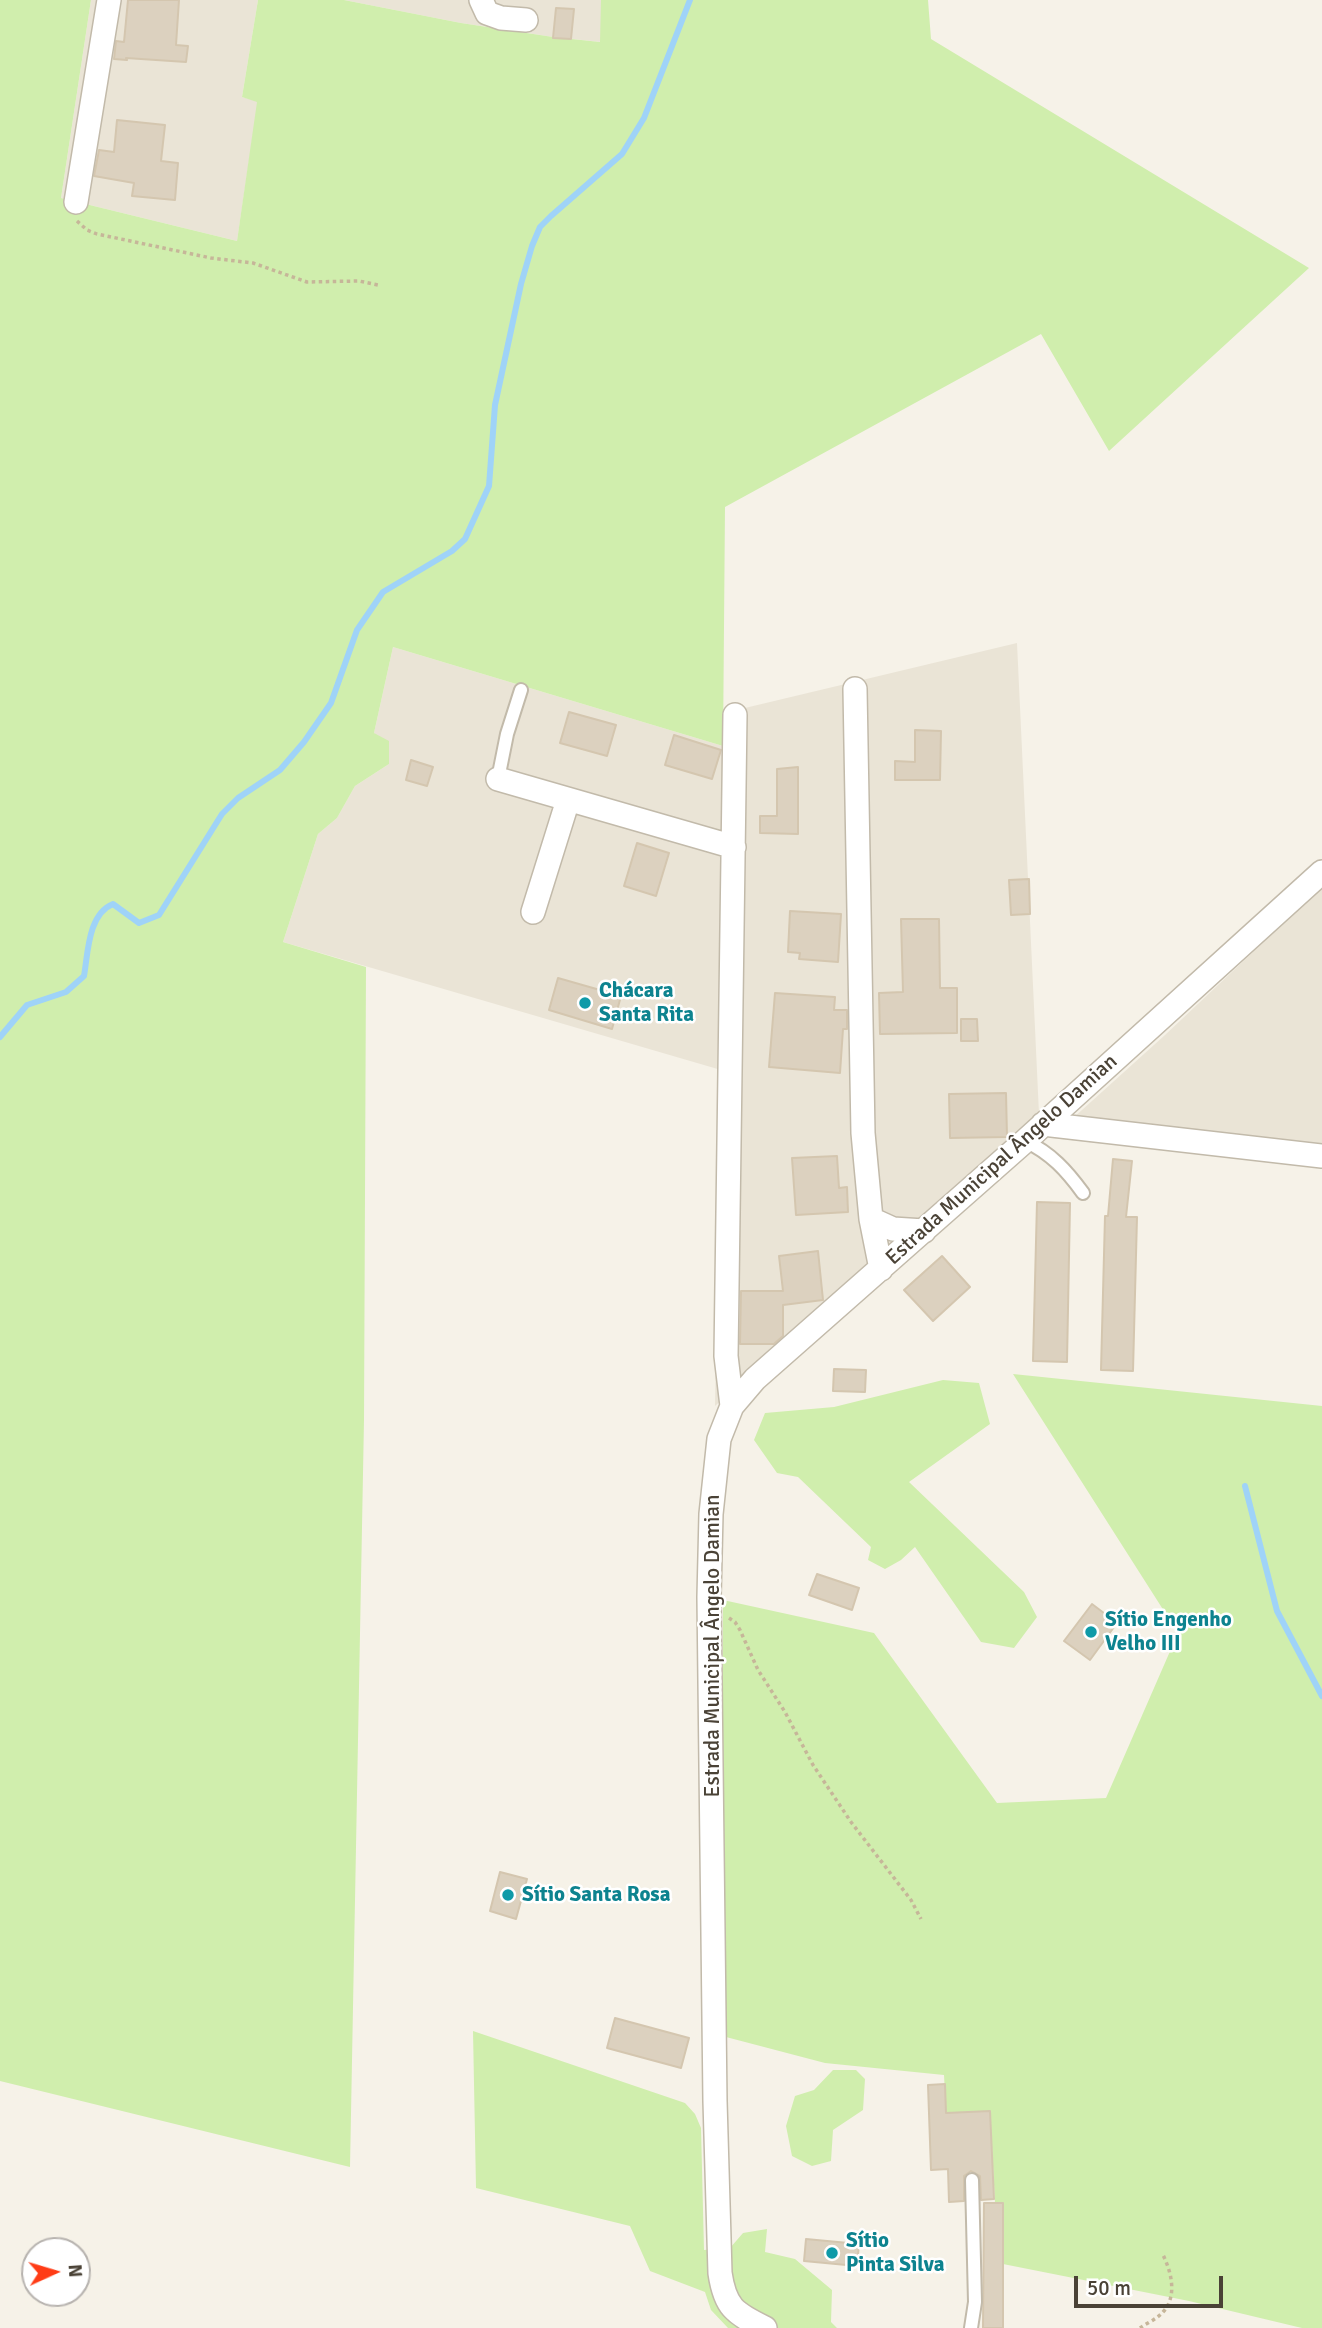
<!DOCTYPE html>
<html>
<head>
<meta charset="utf-8">
<style>
  body { margin:0 }
  #map { position:relative; width:1322px; height:2328px; overflow:hidden; background:#f6f2e8; font-family:Signika,sans-serif }
  canvas { display:block }
  .north { position:absolute; left:21px; top:2237px; width:70px; height:70px; box-sizing:border-box; background:#fff; border:2px solid #b7b3af; border-radius:50%; rotate:86deg; font-size:19px; font-weight:700; line-height:28px; text-align:center; color:#4a4236 }
  .north::after { content:''; display:block; margin:auto; width:24px; height:32px; background:#ff3c16; clip-path:polygon(50% 0,100% 100%,50% 72%,0 100%) }
  .scale { position:absolute; left:1074px; top:2276px; width:149px; height:32px; box-sizing:border-box; border:4px solid #4a4236; border-top:0; padding-left:9px; font-size:21px; line-height:24px; white-space:nowrap; color:#4a4236; -webkit-text-stroke:5px #fff; paint-order:stroke }
</style>
</head>
<body>
<div id="map">
<canvas width="1322" height="2328"></canvas>
<div class="north">N</div>
<div class="scale">50 m</div>
</div>
<script>
const ctx = document.querySelector('canvas').getContext('2d');
ctx.lineJoin = 'round';
function fill(path, color) { ctx.fillStyle = color; ctx.fill(path, 'evenodd'); }
function strokePath(path, color, width, dash) { ctx.strokeStyle = color; ctx.lineWidth = width; ctx.lineCap = dash ? 'butt' : 'round'; ctx.setLineDash(dash || []); ctx.stroke(path); }
function drawText(font, color, halo, rows, align = 'center') {
  ctx.font = font + ' Signika,sans-serif'; ctx.lineWidth = 5; ctx.setLineDash([]); ctx.textBaseline = 'middle'; ctx.strokeStyle = halo; ctx.fillStyle = color; for (const [text, x, y, turn = 0] of rows) {
    ctx.save(); ctx.translate(x, y); ctx.rotate((+turn || 0) * Math.PI / 180); ctx.textAlign = isNaN(turn) ? turn : align; if (halo) ctx.strokeText(text, 0, 0); ctx.fillText(text, 0, 0); ctx.restore();
  }
}
fill(new Path2D(`
  M91,0H258L242,97L258,101L237,241L61,198Z
  M344,0H601V42L553,37L461,23Z
  M1017,643L1039,1114L715,1406L721,1070L283,942L318,834L337,818L355,786L389,764L374,733L393,647L723,746L724,713Z
  M1322,887V1167L1051,1138L1165,1035Z`), '#eae4d6');
fill(new Path2D(`
  M0,0H91L61,198L237,241L257,102L242,97L258,0H344L461,23L553,37L600,42L601,0H928L931,39L1309,268L1109,451L1041,334L725,507L723,746L393,647L374,733L389,741V764L355,786L337,818L318,834L283,942L366,967L364,1420L350,2167L0,2081Z
  M1013,1374L1322,1406V2328H1302L1189,2301L1003,2264V2203H995L990,2111L946,2113L944,2075L825,2063L726,2037L722,1823L723,1600L874,1633L997,1803L1106,1798L1178,1633Z
  M943,1380L979,1383L990,1424L909,1482L1024,1592L1037,1617L1014,1648L981,1642L915,1547L901,1560L885,1569L868,1560L871,1547L798,1477L777,1473L754,1440L765,1413L834,1407Z
  M473,2031L685,2103L695,2114L701,2128L704,2250L730,2248L743,2233L767,2229L765,2252L795,2259L832,2290L831,2322L837,2328H728L711,2310L705,2292L650,2271L630,2226L476,2188Z
  M833,2070H856L865,2079L863,2110L833,2130L831,2161L812,2166L792,2156L786,2126L795,2096L814,2090Z`), '#d0eead');
strokePath(new Path2D(`
  M0,1037L27,1005L66,992L84,976C88,953 88,914 113,904L139,923L159,915L222,814L238,798L280,770L304,742L331,703L357,630L383,592L452,551L465,539L489,486L495,405L521,284L532,246L540,227L551,216L622,154L644,118L690,0
  M1245,1486L1277,1611L1322,1696`), '#9fd3f8', 6);
const building = new Path2D(`
  M128,0H179L176,45L188,46L186,62L126,58L127,60L114,59L116,41L124,42Z
  M556,8L574,9L571,39L553,38Z
  M117,120L165,125L161,161L178,163L175,200L132,196L134,183L94,176L99,150L114,152Z
  M569,712L616,725L607,756L560,743Z
  M915,730L941,731L940,780H895V761L915,762Z
  M674,735L721,750L712,779L665,765Z
  M411,760L433,767L427,786L406,780Z
  M798,767V834L760,833V816H777V769Z
  M637,843L669,853L656,896L624,886Z
  M1029,879L1030,914L1011,915L1009,880Z
  M790,911L841,914L838,962L799,959L800,953L788,952Z
  M901,919H939L940,988H957V1033L880,1034L879,993L903,992Z
  M558,978L621,996L612,1029L549,1010Z
  M775,993L835,997L834,1010H847V1029H843L840,1073L769,1067Z
  M961,1019H977L978,1041H961Z
  M1006,1093L1007,1137L950,1138L949,1094Z
  M837,1156L839,1188L847,1187L848,1212L796,1215L792,1158Z
  M1113,1159L1132,1161L1126,1217H1137L1133,1371L1101,1370L1105,1216H1108Z
  M1037,1202L1070,1203L1067,1362L1033,1361Z
  M818,1251L823,1300L783,1305V1336L774,1344H740L741,1291H783L779,1256Z
  M942,1256L970,1287L933,1321L904,1290Z
  M834,1369L866,1370L865,1392L833,1391Z
  M817,1574L859,1588L852,1610L809,1595Z
  M1092,1604L1117,1623L1090,1660L1064,1641Z
  M500,1872L527,1879L516,1919L490,1911Z
  M615,2018L689,2038L681,2068L607,2048Z
  M945,2084L946,2113L990,2111L994,2199L981,2200L980,2176L971,2171L964,2176V2201L949,2202L948,2169L931,2170L928,2085Z
  M984,2203H1003V2328H983Z
  M806,2239L859,2244L857,2266L804,2261Z`);
fill(building, '#dcd1bf');
strokePath(building, '#d4c6af', 2);
const lane = new Path2D(`
  M498,779L507,734L521,690
  M1025,1141C1051,1153 1067,1171 1083,1193
  M971,2328L975,2302L972,2180`);
const street = new Path2D(`
  M481,0L487,13L501,18L526,20
  M76,202L109,0
  M855,689L863,1133L871,1219L881,1269
  M498,779L734,847
  M533,912L568,800
  M1043,1124L1322,1156
  M871,1219L893,1229L924,1231
  M732,1406L726,1356L735,715
  M765,2328C734,2313 725,2307 720,2273L715,2101L709,1597L711,1514L719,1439L732,1406L755,1379L1025,1141L1322,872`);
strokePath(lane, '#c2baaa', 16);
strokePath(street, '#c2baaa', 26);
strokePath(new Path2D(`
  M77,221L87,230L97,234L211,258L253,263L307,282L359,281L378,285
  M729,1618L735,1622L740,1630L758,1670L785,1712L813,1765L851,1822L911,1900L921,1919
  M1140,2328C1147,2323 1157,2319 1163,2312C1178,2296 1171,2270 1162,2253`), '#c6b699', 3.5, [3.5, 3.5]);
strokePath(lane, '#fff', 12);
strokePath(street, '#fff', 23);
for (const [x, y, r, color] of [
  [585,1003,7,"#0f9aa8"],
  [1091,1632,7,"#0f9aa8"],
  [508,1895,7,"#0f9aa8"],
  [832,2253,7,"#0f9aa8"]
]) { const dot = new Path2D(); dot.arc(x, y, r, 0, 2 * Math.PI); ctx.fillStyle = color; ctx.fill(dot); strokePath(dot, '#fff', 2.5); }
drawText('bold 21px', '#0d838f', '#fff', [
  ["Chácara",599,991],
  ["Santa Rita",599,1015],
  ["Sítio Engenho",1105,1620],
  ["Velho III",1105,1644],
  ["Sítio Santa Rosa",522,1895],
  ["Sítio",846,2241],
  ["Pinta Silva",846,2265]
], 'left');
drawText('21px', '#4a4236', '#fff', [
  ["Estrada Municipal Ângelo Damian",1002,1160,-42],
  ["Estrada Municipal Ângelo Damian",713,1646,-90]
]);
</script>
</body>
</html>
